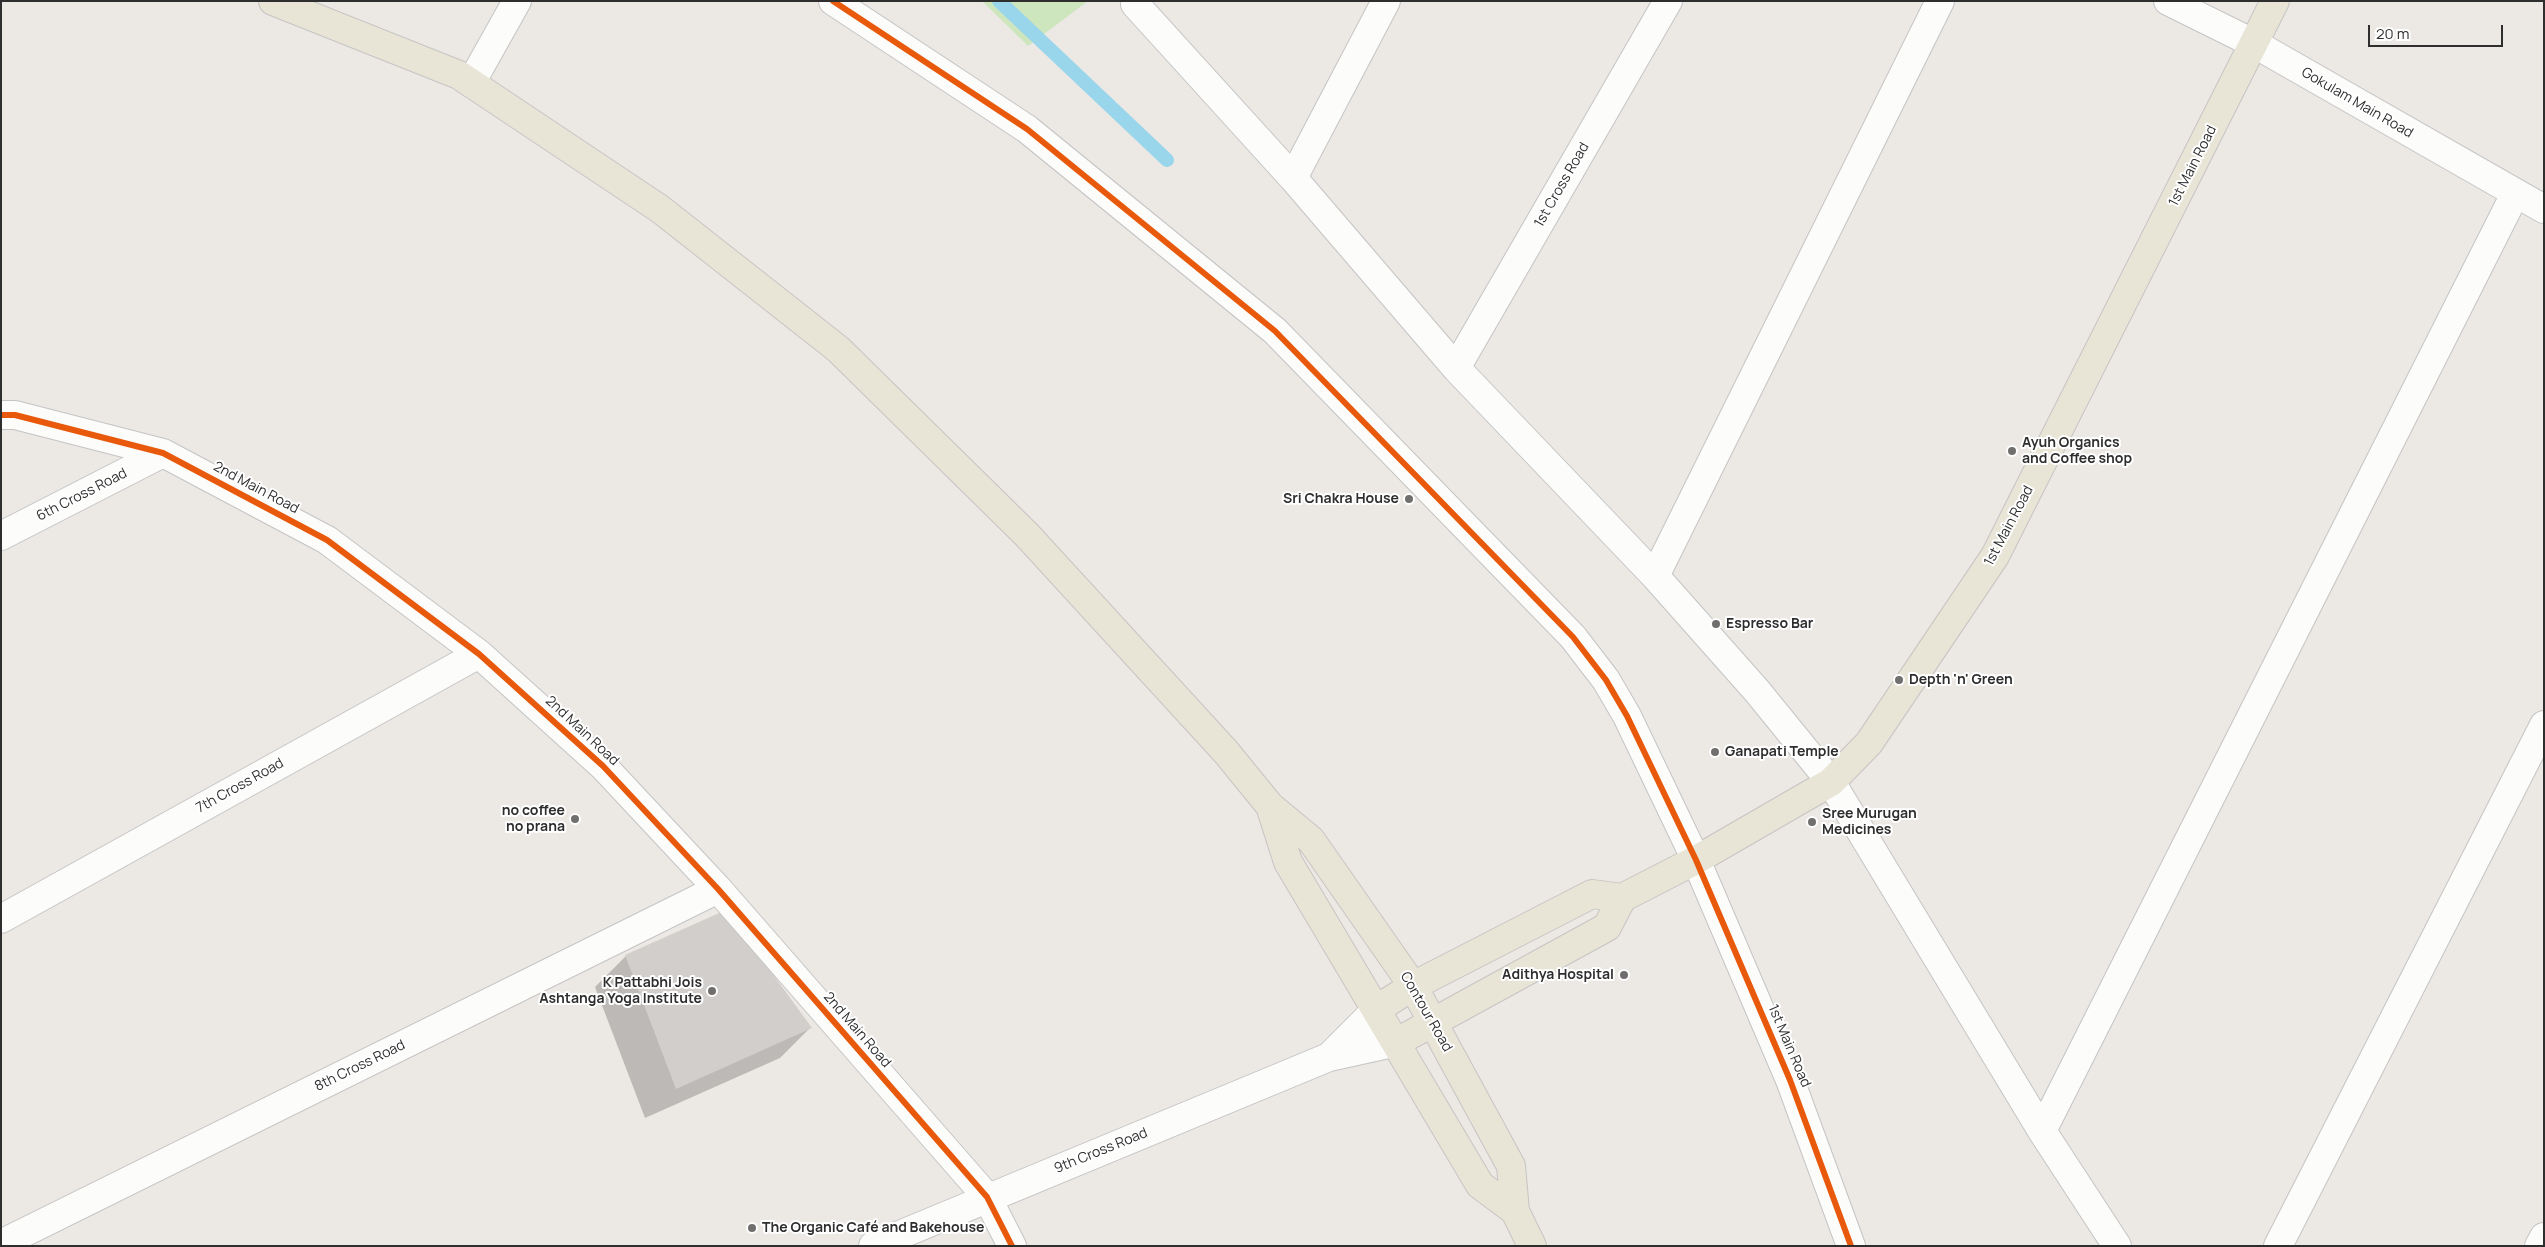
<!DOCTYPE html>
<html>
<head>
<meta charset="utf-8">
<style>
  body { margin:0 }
  #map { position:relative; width:2545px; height:1247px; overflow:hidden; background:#ece8e4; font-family:Manrope,sans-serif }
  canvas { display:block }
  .frame { position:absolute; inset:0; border:2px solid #2e2e2e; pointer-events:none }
  .scale { position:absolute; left:2368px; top:25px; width:135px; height:22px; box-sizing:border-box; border:2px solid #2e2e2e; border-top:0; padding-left:6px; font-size:15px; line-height:18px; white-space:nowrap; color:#2e2e2e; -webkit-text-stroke:4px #fff; paint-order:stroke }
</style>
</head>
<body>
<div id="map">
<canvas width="2545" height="1247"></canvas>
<div class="frame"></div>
<div class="scale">20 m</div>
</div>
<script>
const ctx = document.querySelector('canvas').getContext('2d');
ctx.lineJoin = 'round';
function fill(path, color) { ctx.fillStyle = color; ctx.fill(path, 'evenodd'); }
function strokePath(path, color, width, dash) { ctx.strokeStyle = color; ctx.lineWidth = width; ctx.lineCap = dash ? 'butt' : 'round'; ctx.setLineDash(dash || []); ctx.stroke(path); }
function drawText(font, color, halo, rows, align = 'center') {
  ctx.font = font + ' Manrope,sans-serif'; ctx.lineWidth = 4; ctx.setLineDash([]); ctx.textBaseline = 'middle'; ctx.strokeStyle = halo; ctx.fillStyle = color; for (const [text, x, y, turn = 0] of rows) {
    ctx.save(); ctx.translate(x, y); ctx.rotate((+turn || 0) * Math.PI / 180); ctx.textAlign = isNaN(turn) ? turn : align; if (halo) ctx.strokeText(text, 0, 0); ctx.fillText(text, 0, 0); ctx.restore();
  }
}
fill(new Path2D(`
  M982,1H1088L1028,46Z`), '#cee6be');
fill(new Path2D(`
  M626,956L810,1028L780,1058L645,1118L595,987Z`), '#0003');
strokePath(new Path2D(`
  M999,1L1167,160`), '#99d6ec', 14);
fill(new Path2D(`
  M726,910L812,1028L676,1089L625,955Z`), '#d1cecb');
const minor = new Path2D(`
  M833,1L1027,129L1275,331L1573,637L1606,680L1627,716L1696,860L1790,1080L1851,1246
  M2168,1L2255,44L2544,209
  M1135,4L1293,178L1456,368L1655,576L1757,691L1831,782L2042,1131L2117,1246
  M471,83L517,1
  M1293,178L1386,1
  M1456,368L1668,1
  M1,415H15L163,453L327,540L479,654L603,766L718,889L987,1197L1012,1246
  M1,536L163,453
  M1655,576L1940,1
  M1,919L479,654
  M1329,1057L1377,1009
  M2042,1131L2515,194
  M1,1244L718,889
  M873,1246L1329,1057L1397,1042
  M2278,1246L2544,725
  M2539,1246L2544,1237`);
const major = new Path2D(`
  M273,1L459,75L660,209L838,349L1027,535L1226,752L1270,806L1288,862L1480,1185L1515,1211
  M1270,806L1311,840L1413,986L1511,1166L1515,1211L1532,1246
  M1377,1009L1413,986L1592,894L1622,898
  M1397,1042L1607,927L1622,898L1696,860L1831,782L1869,743L1995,556L2275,1`);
strokePath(minor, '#c5c4c5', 30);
strokePath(major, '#c6c5c4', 30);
strokePath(minor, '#fcfcfb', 28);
strokePath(major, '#e8e4d6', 28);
strokePath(new Path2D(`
  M833,1L1027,129L1275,331L1573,637L1606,680L1627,716L1696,860L1790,1080L1851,1246
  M1,415H15L163,453L327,540L479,654L603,766L718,889L987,1197L1012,1246`), '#e8590c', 6);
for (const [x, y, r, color] of [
  [2012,451,5,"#706f6e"],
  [1409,499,5,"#706f6e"],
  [1716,624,5,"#706f6e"],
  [1899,680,5,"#706f6e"],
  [1715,752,5,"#706f6e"],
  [575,819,5,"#706f6e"],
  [1812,822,5,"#706f6e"],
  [1624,975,5,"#706f6e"],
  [712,991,5,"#706f6e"],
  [752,1228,5,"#706f6e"]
]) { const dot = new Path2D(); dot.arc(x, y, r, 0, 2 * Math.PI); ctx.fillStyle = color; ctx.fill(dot); strokePath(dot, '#fff', 2); }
drawText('14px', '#2e2e2e', '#fff', [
  ["Gokulam Main Road",2357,103,30],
  ["1st Main Road",2193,166,-63],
  ["1st Cross Road",1562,185,-60],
  ["2nd Main Road",256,488,28],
  ["6th Cross Road",82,495,-27],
  ["1st Main Road",2009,526,-62],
  ["2nd Main Road",582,731,43],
  ["7th Cross Road",240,786,-29],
  ["Contour Road",1426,1012,60],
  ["2nd Main Road",857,1030,49],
  ["1st Main Road",1789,1046,67],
  ["8th Cross Road",360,1066,-26],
  ["9th Cross Road",1101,1151,-22]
]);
drawText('bold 14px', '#2e2e2e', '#fff', [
  ["Ayuh Organics",2022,443],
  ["and Coffee shop",2022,459],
  ["Sri Chakra House",1399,499,"right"],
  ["Espresso Bar",1726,624],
  ["Depth 'n' Green",1909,680],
  ["Ganapati Temple",1725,752],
  ["no coffee",565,811,"right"],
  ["no prana",565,827,"right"],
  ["Sree Murugan",1822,814],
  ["Medicines",1822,830],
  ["Adithya Hospital",1614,975,"right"],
  ["K Pattabhi Jois",702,983,"right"],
  ["Ashtanga Yoga Institute",702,999,"right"],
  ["The Organic Café and Bakehouse",762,1228]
], 'left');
</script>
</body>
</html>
